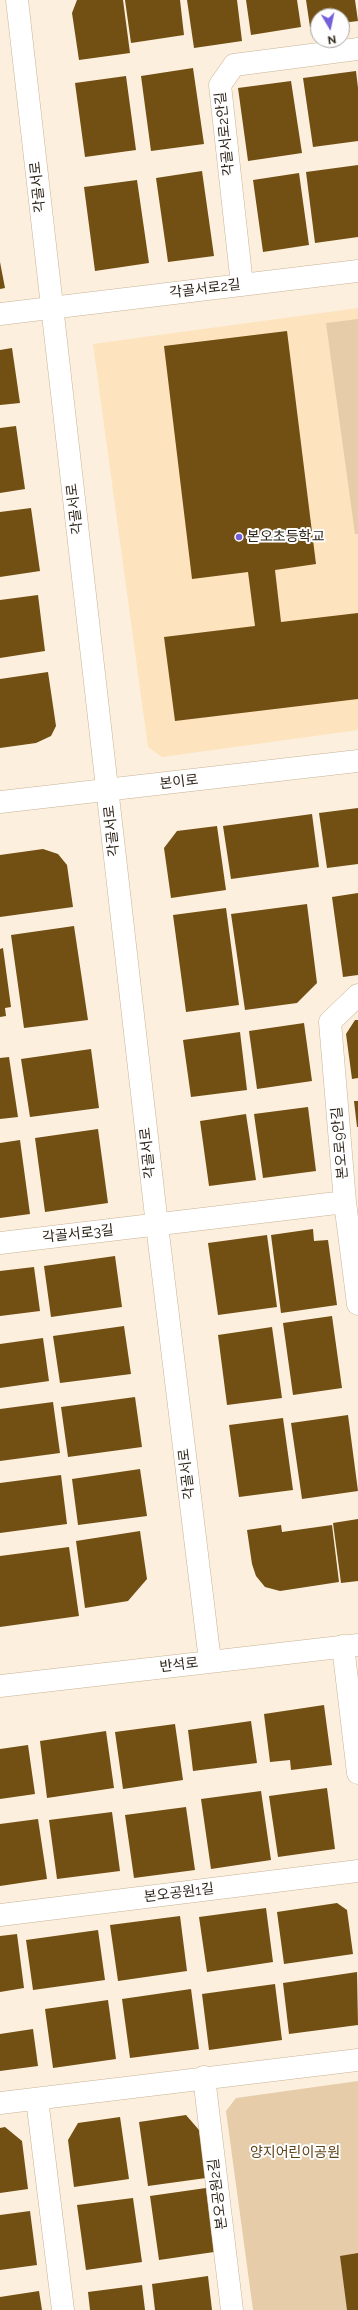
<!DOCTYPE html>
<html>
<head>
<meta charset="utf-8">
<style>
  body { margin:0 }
  #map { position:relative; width:358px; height:2310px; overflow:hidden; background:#fcefdd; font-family:Raleway,sans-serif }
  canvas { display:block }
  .north { position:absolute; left:310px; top:8px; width:40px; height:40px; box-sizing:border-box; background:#fefefe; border:1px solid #aaa7a3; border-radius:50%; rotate:171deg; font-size:11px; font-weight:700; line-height:16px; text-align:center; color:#2d251a }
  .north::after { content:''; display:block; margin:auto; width:14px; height:18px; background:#735fda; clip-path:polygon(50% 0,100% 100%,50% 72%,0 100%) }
</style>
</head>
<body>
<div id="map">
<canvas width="358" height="2310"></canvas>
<div class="north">N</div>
</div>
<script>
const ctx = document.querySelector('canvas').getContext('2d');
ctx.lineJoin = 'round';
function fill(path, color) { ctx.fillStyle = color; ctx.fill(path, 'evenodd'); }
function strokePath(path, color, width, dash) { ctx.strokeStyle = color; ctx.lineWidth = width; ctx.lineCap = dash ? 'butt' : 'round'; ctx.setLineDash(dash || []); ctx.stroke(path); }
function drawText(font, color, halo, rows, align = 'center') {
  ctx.font = font + ' Raleway,"Noto Sans KR",sans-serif'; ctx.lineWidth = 4; ctx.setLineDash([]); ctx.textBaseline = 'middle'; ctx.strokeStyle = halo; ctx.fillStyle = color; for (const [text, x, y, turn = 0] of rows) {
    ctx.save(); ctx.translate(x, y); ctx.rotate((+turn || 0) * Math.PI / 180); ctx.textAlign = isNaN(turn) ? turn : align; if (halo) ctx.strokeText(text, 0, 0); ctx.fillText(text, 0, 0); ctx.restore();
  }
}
fill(new Path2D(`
  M358,308V730L162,757L148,747L93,344Z`), '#fde3be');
fill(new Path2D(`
  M358,319V534H355L326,323Z
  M358,2081V2310H253L226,2111L236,2098Z`), '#e6cca8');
fill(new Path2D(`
  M77,0H123L130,53L79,60L72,13Z
  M125,0H180L184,35L131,43Z
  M187,0H237L242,41L194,48Z
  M246,0H297L301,27L251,35Z
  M306,0H355L358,21L342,23V16H318V26L310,27Z
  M193,68L204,144L151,151L141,76Z
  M356,71L358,88V141L313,147L303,78Z
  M126,76L136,150L85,157L75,83Z
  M291,81L302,153L248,161L238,88Z
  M358,165V237L315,243L306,172Z
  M202,171L214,256L168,262L156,178Z
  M299,173L309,245L263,252L253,180Z
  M137,180L149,263L95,271L84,187Z
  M0,262L5,288L0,289Z
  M287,331L316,564L275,570L281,622L358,613V699L175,721L164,637L255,626L248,572L192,579L164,346Z
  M12,348L20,403L0,405V350Z
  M16,426L25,489L0,493V428Z
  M31,508L40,571L0,577V512Z
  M38,595L45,651L0,658V600Z
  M48,672L56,726L51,736L36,743L0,748V679Z
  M358,808V864L327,868L319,813Z
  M312,814L319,867L231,879L223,826Z
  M217,826L226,890L171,898L164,848L177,831Z
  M43,849L58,854L67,865L73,907L0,917V855Z
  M358,893V975L343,977L332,897Z
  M307,904L317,983L297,1003L245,1010L231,914Z
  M226,908L239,1005L186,1012L173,915Z
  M74,926L88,1020L24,1028L11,935Z
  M3,948L11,1007L5,1008L6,1016L0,1017V949Z
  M355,1020H358V1078L352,1079L346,1034Z
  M304,1023L312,1081L257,1089L249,1031Z
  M240,1032L247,1090L191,1097L183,1040Z
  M91,1049L99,1108L30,1117L21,1059Z
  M9,1057L18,1117L0,1119V1058Z
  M354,1101H358V1127H357Z
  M308,1107L316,1171L263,1178L254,1114Z
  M246,1114L256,1180L209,1186L200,1121Z
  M98,1129L108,1203L45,1212L35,1138Z
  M20,1140L30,1214L0,1218V1143Z
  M313,1229L314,1241L328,1240L337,1305L281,1313L271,1235Z
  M267,1235L277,1307L218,1315L208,1243Z
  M115,1256L122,1307L51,1317L44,1266Z
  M34,1267L40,1311L0,1316V1271Z
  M332,1316L342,1388L293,1395L283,1323Z
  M124,1326L131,1374L60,1383L53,1336Z
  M272,1327L282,1398L227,1405L218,1335Z
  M43,1338L49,1381L0,1388V1344Z
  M135,1397L142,1447L68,1457L61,1407Z
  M53,1402L60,1453L0,1461V1409Z
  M348,1415L358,1491L302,1499L291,1423Z
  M283,1418L293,1490L239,1497L229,1425Z
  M140,1469L147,1516L78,1525L72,1479Z
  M61,1475L67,1524L0,1533V1483Z
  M358,1519V1581L341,1583L333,1523Z
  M281,1525L282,1532L332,1525L339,1582L280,1591L265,1587L256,1576L252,1564L247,1530Z
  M140,1531L147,1579L128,1601L85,1608L76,1541Z
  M69,1547L79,1616L0,1627V1556Z
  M324,1705L332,1765L291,1770L290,1760L270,1762L264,1714Z
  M251,1721L257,1763L193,1771L188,1730Z
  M175,1724L183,1780L123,1789L115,1732Z
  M106,1731L114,1788L47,1798L40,1741Z
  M28,1745L35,1794L0,1799V1749Z
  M327,1788L335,1849L278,1857L269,1796Z
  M261,1791L271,1860L211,1869L201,1799Z
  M186,1807L195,1870L134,1878L125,1815Z
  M112,1812L120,1871L57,1879L49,1820Z
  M38,1819L47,1879L0,1886V1824Z
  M337,1903L347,1910L353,1954L284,1964L277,1912Z
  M266,1908L273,1962L207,1972L199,1917Z
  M180,1916L187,1971L118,1981L110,1925Z
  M98,1930L105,1980L33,1990L26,1940Z
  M17,1934L24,1988L0,1992V1936Z
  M357,1972L358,2025L289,2034L283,1983Z
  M275,1984L282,2040L209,2050L202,1994Z
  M191,1989L199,2049L130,2058L122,1999Z
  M108,2000L116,2059L53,2068L45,2009Z
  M33,2029L38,2066L0,2071V2034Z
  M186,2115L199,2130L206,2178L148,2186L139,2122Z
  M120,2117L129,2179L74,2187L68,2140L78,2123Z
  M5,2127L22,2141L28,2189L0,2193V2128Z
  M206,2188L214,2252L159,2260L150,2196Z
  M133,2198L142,2262L86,2270L77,2205Z
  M30,2211L37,2265L0,2270V2215Z
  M358,2253V2310H347L340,2256Z
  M208,2276L212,2310H155L152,2284Z
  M142,2285L145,2310H90L88,2292Z
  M39,2291L42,2310H0V2297Z`), '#724f12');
const street = new Path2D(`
  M242,285L220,85L234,65L358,49
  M0,314L358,271
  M0,802L358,761
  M358,995L330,1022L345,1202L358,1304
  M0,1243L345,1202
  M343,1646L358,1773
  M0,1915L358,1871
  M204,2077L232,2310
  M37,2099L63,2310
  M0,2103L358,2060`);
const secondary = new Path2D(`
  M17,0L157,1225L210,1661
  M0,1686L358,1645`);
strokePath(street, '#c8b396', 23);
strokePath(secondary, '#c8b396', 23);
strokePath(street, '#fff', 22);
strokePath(secondary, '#fff', 22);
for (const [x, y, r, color] of [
  [239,537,4,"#735fda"]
]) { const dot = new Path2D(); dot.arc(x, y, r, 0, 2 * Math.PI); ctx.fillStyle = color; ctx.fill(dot); strokePath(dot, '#fefefe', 1.5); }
drawText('14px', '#2d251a', '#fefefe', [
  ["각골서로2안길",225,134,-96],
  ["각골서로",38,187,-96],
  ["각골서로2길",205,289,-7],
  ["각골서로",75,509,-97],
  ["본이로",179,782,-7],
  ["각골서로",112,831,-96],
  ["본오로9안길",340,1143,-95],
  ["각골서로",148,1153,-96],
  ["각골서로3길",78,1234,-6],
  ["각골서로",187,1474,-97],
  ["반석로",179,1665,-7],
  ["본오공원1길",179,1893,-7],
  ["본오공원2길",218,2194,-97]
]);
drawText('14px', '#2d251a', '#fefefe', [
  ["본오초등학교",247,537]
], 'left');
drawText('14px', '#5f4418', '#fefefe', [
  ["양지어린이공원",295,2153]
]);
</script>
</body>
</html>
